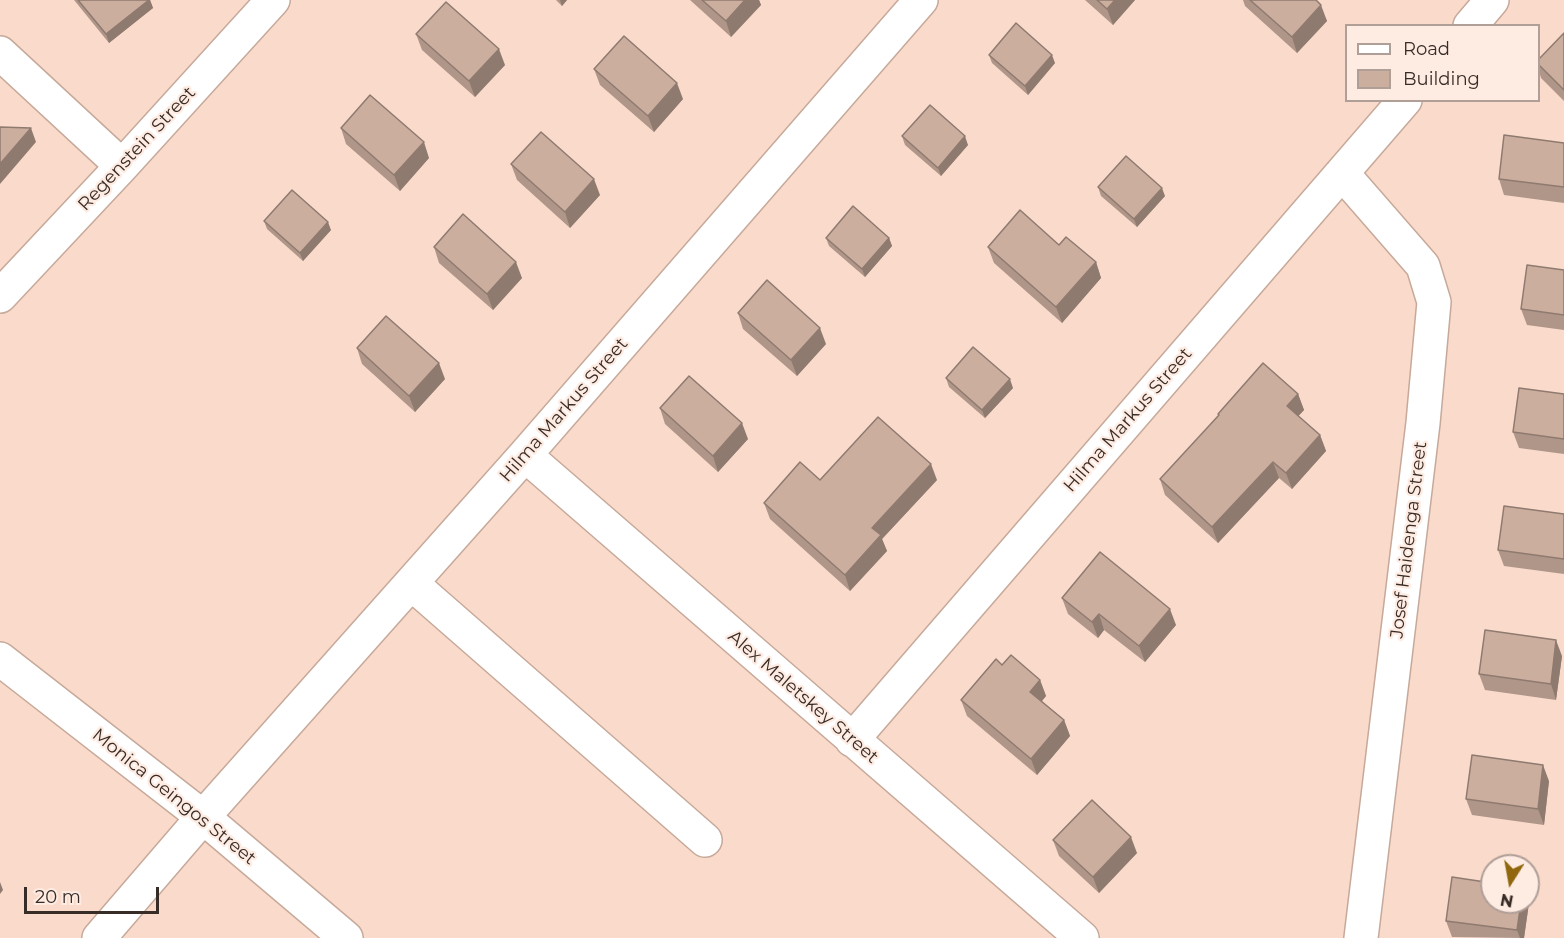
<!DOCTYPE html>
<html>
<head>
<meta charset="utf-8">
<style>
  body { margin:0 }
  #map { position:relative; width:1564px; height:938px; overflow:hidden; background:#fadbcb; font-family:Montserrat,sans-serif }
  canvas { display:block }
  .legend { position:absolute; left:1345px; top:24px; width:195px; height:78px; box-sizing:border-box; background:#feebe2; border:2px solid #af9f97; margin:0; padding:8px 10px; list-style:none; font-size:18px; color:#382c26 }
  .legend li { display:flex; align-items:center; gap:12px; height:30px }
  .legend b { width:30px; border:2px solid #af9f97 }
  .north { position:absolute; left:1480px; top:854px; width:60px; height:60px; box-sizing:border-box; background:#feebe2; border:2px solid #af9f97; border-radius:50%; rotate:191deg; font-size:16px; font-weight:700; line-height:24px; text-align:center; color:#382c26 }
  .north::after { content:''; display:block; margin:auto; width:21px; height:27px; background:#90670d; clip-path:polygon(50% 0,100% 100%,50% 72%,0 100%) }
  .scale { position:absolute; left:24px; top:887px; width:135px; height:27px; box-sizing:border-box; border:3px solid #382c26; border-top:0; padding-left:8px; font-size:18px; line-height:21px; white-space:nowrap; color:#382c26; -webkit-text-stroke:4px #feebe2; paint-order:stroke }
</style>
</head>
<body>
<div id="map">
<canvas width="1564" height="938"></canvas>
<ul class="legend">
<li><b style="height:8px;background:#fff"></b>Road</li>
<li><b style="height:16px;background:#ccae9f"></b>Building</li>
</ul>
<div class="north">N</div>
<div class="scale">20 m</div>
</div>
<script>
const ctx = document.querySelector('canvas').getContext('2d');
ctx.lineJoin = 'round';
function strokePath(path, color, width, dash) { ctx.strokeStyle = color; ctx.lineWidth = width; ctx.lineCap = dash ? 'butt' : 'round'; ctx.setLineDash(dash || []); ctx.stroke(path); }
function fill(path, color) { ctx.fillStyle = color; ctx.fill(path, 'evenodd'); }
function drawText(font, color, halo, rows, align = 'center') {
  ctx.font = font + ' Montserrat,sans-serif'; ctx.lineWidth = 4.5; ctx.setLineDash([]); ctx.textBaseline = 'middle'; ctx.strokeStyle = halo; ctx.fillStyle = color; for (const [text, x, y, turn = 0] of rows) {
    ctx.save(); ctx.translate(x, y); ctx.rotate((+turn || 0) * Math.PI / 180); ctx.textAlign = isNaN(turn) ? turn : align; if (halo) ctx.strokeText(text, 0, 0); ctx.fillText(text, 0, 0); ctx.restore();
  }
}
const minor = new Path2D(`
  M1470,26L1492,0
  M0,53L122,166
  M1342,173L1423,266L1434,302L1423,423L1361,938
  M0,296L122,166L273,0
  M525,455L1082,938
  M411,583L705,840
  M0,659L203,817L346,938
  M852,740L1405,100
  M99,938L203,817L525,455L921,0`);
strokePath(minor, '#c6a99a', 36);
strokePath(minor, '#fff', 33);
fill(new Path2D(`
  M74,0H150L153,8L109,43Z
  M556,0H567L562,6Z
  M690,0H759L761,5L731,37Z
  M1085,0H1135L1113,25Z
  M1243,0H1316L1327,21L1297,53L1245,6Z
  M1564,33V101L1541,78L1539,71V59Z
  M416,34L505,65L475,97L422,50Z
  M989,55L1055,63L1028,95L992,63Z
  M594,69L683,99L654,132L600,85Z
  M341,128L429,158L400,191L346,144Z
  M902,136L968,145L941,176L905,145Z
  M1564,143V203L1504,195L1499,179Z
  M511,164L600,195L570,228L517,180Z
  M1098,187L1165,196L1137,227L1101,196Z
  M264,221L331,230L303,261L267,229Z
  M826,238H889L892,246L865,277L829,246Z
  M1059,245L1096,262L1101,278L1062,323L994,263L988,247Z
  M434,247L522,278L493,310L439,263Z
  M1564,270V330L1527,325L1521,309Z
  M738,313L826,344L797,376L743,329Z
  M357,348L445,379L415,412L362,364Z
  M946,378L1013,388L985,418L949,387Z
  M1298,394L1304,410L1298,416L1320,435L1326,451L1292,489L1279,478L1218,543L1165,495L1160,479L1219,416L1218,414Z
  M1564,394V454L1519,448L1513,432Z
  M660,408L748,439L718,472L665,424Z
  M820,480H937L882,539L887,551L850,591L770,519L764,503Z
  M1564,514V574L1504,566L1498,550Z
  M1062,598L1176,625L1145,662L1104,630L1098,638L1068,614Z
  M1562,656L1556,700L1485,690L1479,674Z
  M1002,665L1040,680L1046,696L1042,701L1064,720L1070,736L1037,775L967,716L961,700Z
  M1549,781L1544,825L1472,815L1466,799Z
  M1053,840L1137,853L1099,893L1059,856Z
  M1528,900L1529,903L1524,938L1452,937L1446,921L1528,902Z`), '#af9689');
fill(new Path2D(`
  M149,0H150L153,8L109,43L106,34Z
  M560,0H567L562,6Z
  M745,0H759L761,5L731,37L726,21Z
  M1115,0H1135L1113,25L1107,9Z
  M1321,5L1327,21L1297,53L1292,37Z
  M499,49L505,65L475,97L469,81Z
  M1052,55L1055,63L1028,95L1025,86Z
  M677,83L683,99L654,132L648,116Z
  M31,128L36,142L0,184V164Z
  M965,136L968,145L941,176L938,168Z
  M424,142L429,158L400,191L394,175Z
  M594,179L600,195L570,228L565,212Z
  M1162,188L1165,196L1137,227L1134,219Z
  M328,222L331,230L303,261L300,253Z
  M889,238L892,246L865,277L862,269Z
  M516,262L522,278L493,310L487,294Z
  M1096,262L1101,278L1062,323L1056,307Z
  M820,328L826,344L797,376L791,360Z
  M439,363L445,379L415,412L409,396Z
  M1010,379L1013,388L985,418L982,410Z
  M1298,394L1304,410L1293,422L1287,406Z
  M742,423L748,439L718,472L713,456Z
  M1320,435L1326,451L1292,489L1286,473Z
  M1273,462L1279,478L1218,543L1212,527Z
  M931,464L937,480L882,539L887,551L850,591L845,575L872,528Z
  M1170,609L1176,625L1145,662L1139,646Z
  M1099,614L1104,630L1098,638L1092,622Z
  M1556,640L1562,656L1556,700L1551,684Z
  M1040,680L1046,696L1036,708L1030,692Z
  M1064,720L1070,736L1037,775L1031,759Z
  M1543,765L1549,781L1544,825L1538,809Z
  M1131,837L1137,853L1099,893L1093,877Z
  M0,882L3,890L0,894Z
  M1528,900L1529,903L1524,938H1520L1517,930L1521,902H1528Z`), '#8f7a6f');
const building = new Path2D(`
  M78,0H149L106,34Z
  M702,0H745L726,21Z
  M1097,0H1115L1107,9Z
  M1250,0H1316L1321,5L1292,37Z
  M446,2L499,49L469,81L416,34Z
  M1016,23L1052,55L1025,86L989,55Z
  M1564,33V90L1539,65V59Z
  M624,36L677,83L648,116L594,69Z
  M370,95L424,142L394,175L341,128Z
  M930,105L965,136L938,168L902,136Z
  M0,127L31,128L0,164Z
  M541,132L594,179L565,212L511,164Z
  M1504,135L1564,143V187L1499,179Z
  M1126,156L1162,188L1134,219L1098,187Z
  M292,190L328,222L300,253L264,221Z
  M853,206L889,238L862,269L826,238Z
  M1020,210L1059,245L1066,237L1096,262L1056,307L988,247Z
  M463,214L516,262L487,294L434,247Z
  M1527,265L1564,270V315L1521,309Z
  M767,280L820,328L791,360L738,313Z
  M386,316L439,363L409,396L357,348Z
  M973,347L1010,379L982,410L946,378Z
  M1263,363L1298,394L1287,406L1320,435L1286,473L1273,462L1212,527L1160,479L1219,415L1218,414Z
  M689,376L742,423L713,456L660,408Z
  M1519,388L1564,394V439L1513,432Z
  M878,417L931,464L872,528L881,535L845,575L764,503L800,462L820,480Z
  M1504,506L1564,514V559L1498,550Z
  M1100,552L1170,609L1139,646L1099,614L1092,622L1062,598Z
  M1485,630L1556,640L1551,684L1479,674Z
  M1011,655L1040,680L1030,692L1064,720L1031,759L961,700L996,659L1002,665Z
  M1472,755L1543,765L1538,809L1466,799Z
  M1092,800L1131,837L1093,877L1053,840Z
  M1452,877L1492,883V902H1521L1517,930L1446,921Z`);
fill(building, '#ccae9f');
strokePath(building, '#8f7a6f', 1.5);
drawText('18px', '#382c26', '#feebe2', [
  ["Regenstein Street",137,149,-47],
  ["Hilma Markus Street",564,410,-49],
  ["Hilma Markus Street",1128,420,-49],
  ["Josef Haidenga Street",1409,540,-83],
  ["Alex Maletskey Street",803,697,41],
  ["Monica Geingos Street",174,797,39]
]);
</script>
</body>
</html>
